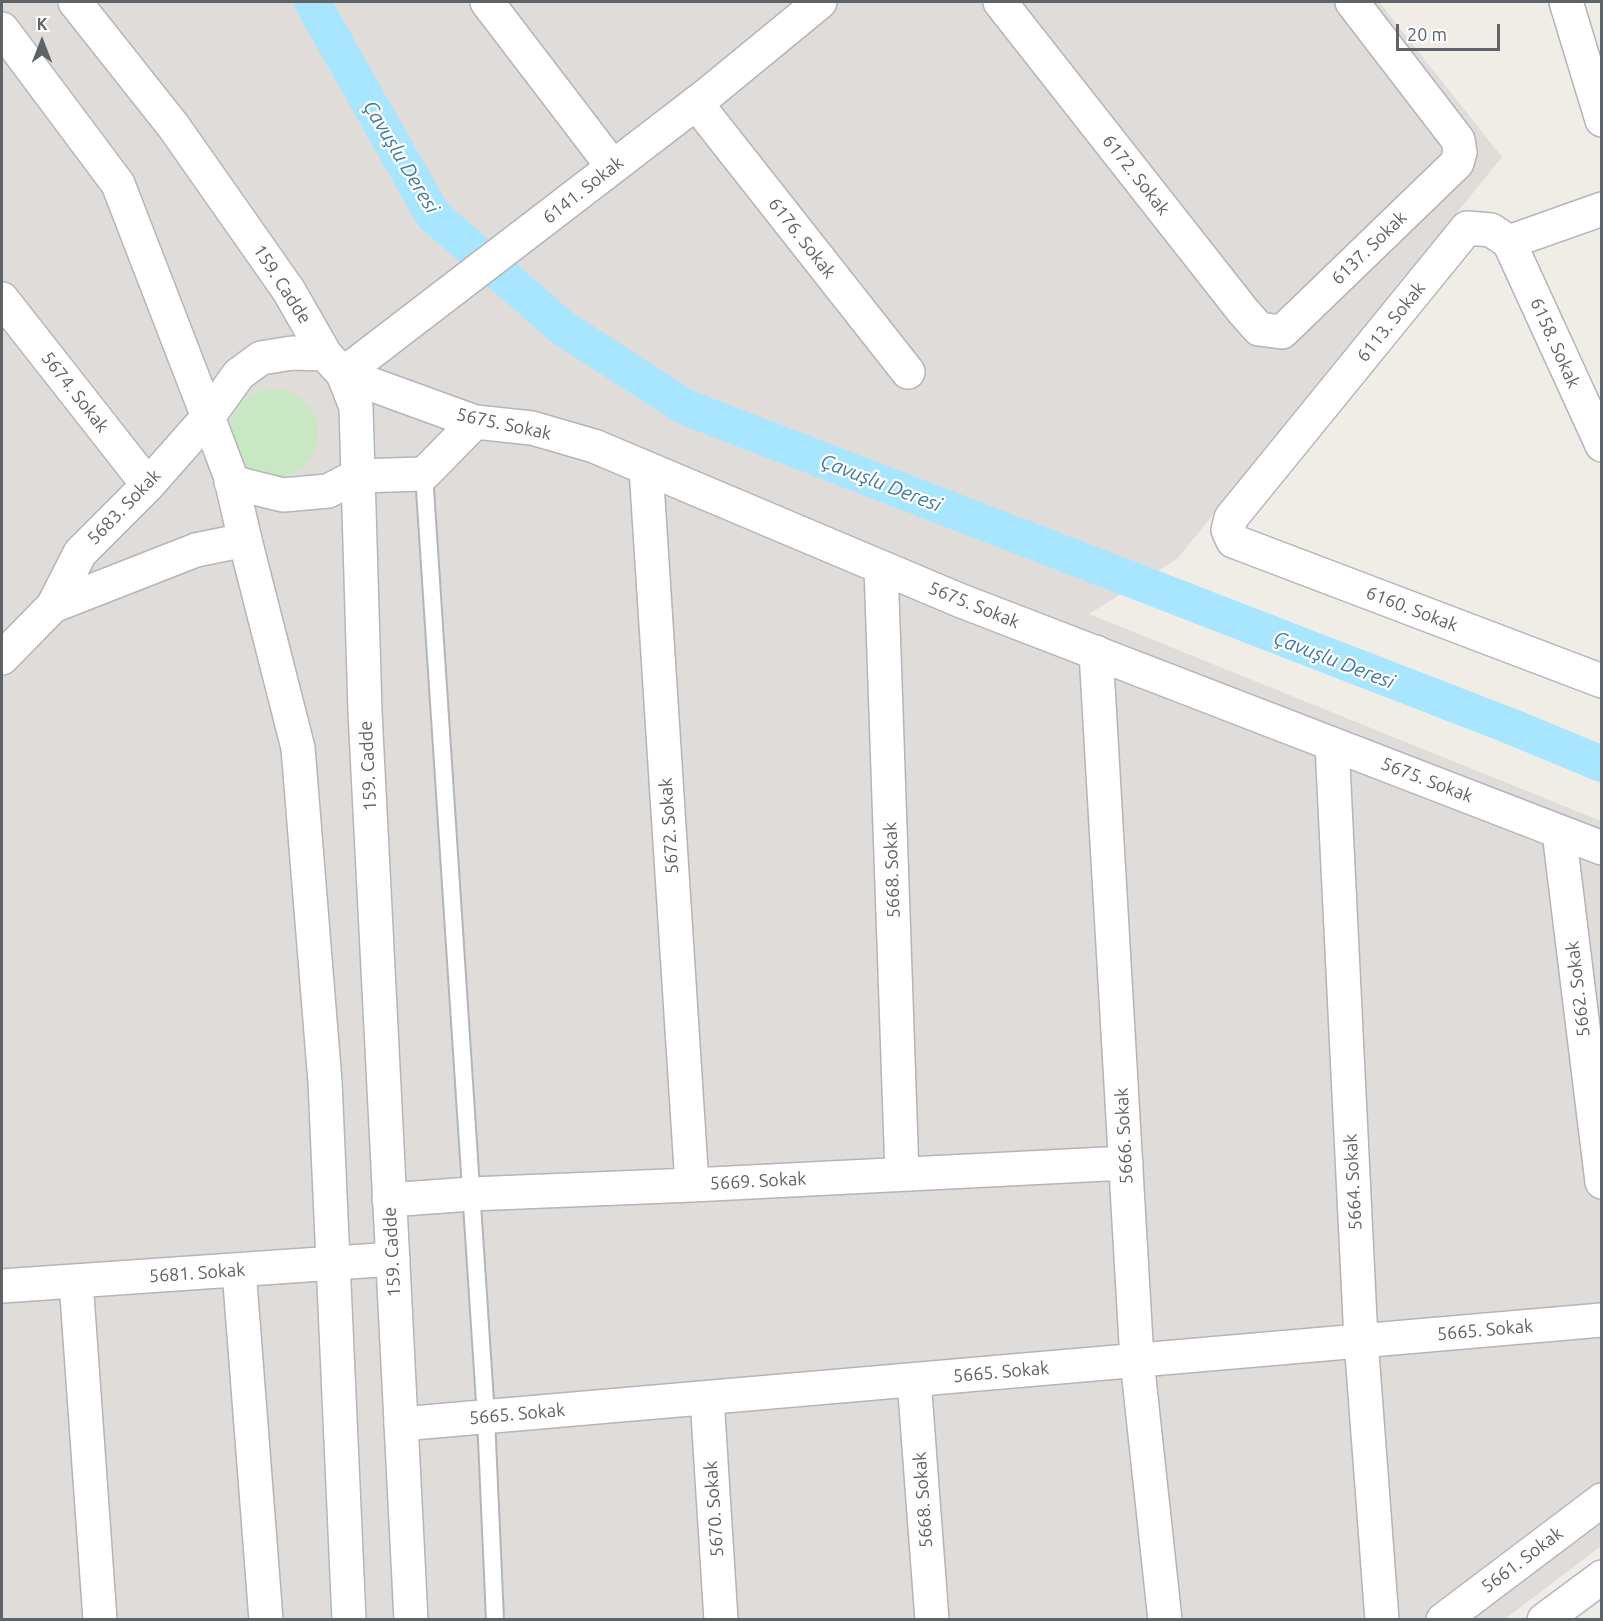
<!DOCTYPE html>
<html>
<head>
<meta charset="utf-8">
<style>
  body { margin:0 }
  #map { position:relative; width:1603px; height:1621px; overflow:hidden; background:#f0ede7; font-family:Ubuntu,sans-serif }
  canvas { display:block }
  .frame { position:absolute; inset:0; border:3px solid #5e6367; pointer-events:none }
  .north { position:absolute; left:12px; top:12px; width:60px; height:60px; -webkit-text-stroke:4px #fff; paint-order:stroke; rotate:0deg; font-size:16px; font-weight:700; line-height:24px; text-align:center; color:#5e6367 }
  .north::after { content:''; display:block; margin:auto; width:21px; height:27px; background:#5e6367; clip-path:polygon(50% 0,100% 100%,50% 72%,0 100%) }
  .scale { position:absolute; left:1396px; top:24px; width:104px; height:27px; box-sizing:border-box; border:3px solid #5e6367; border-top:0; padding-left:8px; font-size:18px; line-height:21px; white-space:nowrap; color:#5e6367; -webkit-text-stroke:4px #fff; paint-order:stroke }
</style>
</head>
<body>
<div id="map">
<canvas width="1603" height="1621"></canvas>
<div class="frame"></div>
<div class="north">K</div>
<div class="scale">20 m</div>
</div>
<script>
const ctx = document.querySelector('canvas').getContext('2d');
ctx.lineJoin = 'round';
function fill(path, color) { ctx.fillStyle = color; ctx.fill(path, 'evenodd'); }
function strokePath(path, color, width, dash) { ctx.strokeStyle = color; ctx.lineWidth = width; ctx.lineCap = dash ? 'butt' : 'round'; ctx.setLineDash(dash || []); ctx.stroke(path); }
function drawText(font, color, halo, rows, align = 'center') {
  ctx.font = font + ' Ubuntu,sans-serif'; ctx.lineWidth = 4.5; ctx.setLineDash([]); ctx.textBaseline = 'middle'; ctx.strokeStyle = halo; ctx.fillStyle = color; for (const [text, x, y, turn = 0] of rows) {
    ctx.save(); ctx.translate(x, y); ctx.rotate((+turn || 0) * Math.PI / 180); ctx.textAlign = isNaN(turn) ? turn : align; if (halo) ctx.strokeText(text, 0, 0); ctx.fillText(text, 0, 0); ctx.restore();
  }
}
fill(new Path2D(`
  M2,2H1379L1502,157L1178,558L1089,614L1601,821V1546L1505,1619L2,1620Z`), '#dfdcd9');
fill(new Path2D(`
  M230 433a44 44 0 1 1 88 0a44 44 0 1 1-88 0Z`), '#c8e8c4');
strokePath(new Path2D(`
  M312,2L433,215L563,328L685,407L1510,726L1602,764`), '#a8e5ff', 36);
const lane = new Path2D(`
  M424,474L486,1417L495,1620`);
const street = new Path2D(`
  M487,2L613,167
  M1000,2L1243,311L1259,329L1282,332L1457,163L1460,152L1458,140L1352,2
  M1566,2L1602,120
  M696,103L908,372
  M1509,242L1491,230L1467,228L1231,518L1228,530L1233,541L1602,681
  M1509,242L1602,445
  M1509,242L1602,209
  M2,299L148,485
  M343,374L475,422L532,428L594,446L959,600L1602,848
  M343,374L708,94L820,2
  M646,468L692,1185
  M357,476L424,474L475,422
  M881,567L902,1174
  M53,606L196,550L245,540
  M1096,652L1137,1360L1165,1620
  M2,658L53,606L80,553L148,485L208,417
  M1332,744L1361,1340L1382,1620
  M1559,832L1602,1182
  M389,1200L471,1194L692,1185L1126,1163
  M239,1270L266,1620
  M76,1281L100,1620
  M2,1286L393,1259
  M914,1380L932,1620
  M707,1398L721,1620
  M401,1424L1602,1320
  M1443,1620L1602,1500`);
const secondary = new Path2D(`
  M75,2L174,127L289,291L325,354L343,374L356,407L365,712L411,1620
  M2,29L118,184L208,417L230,475L245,540L298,748L325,1082L349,1620
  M208,417L239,374L261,358L292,353L325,354
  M231,482L283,495L328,491L357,476
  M1544,1620L1602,1577`);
strokePath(lane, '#b2b5b9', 20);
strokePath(street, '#b2b5b9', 36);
strokePath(secondary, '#b3b7bb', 36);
strokePath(lane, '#fff', 16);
strokePath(street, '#fff', 33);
strokePath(secondary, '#fff', 33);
drawText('18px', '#5e6367', '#fff', [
  ["6172. Sokak",1136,175,52],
  ["6141. Sokak",583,190,-38],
  ["6176. Sokak",802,238,52],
  ["6137. Sokak",1369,248,-44],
  ["159. Cadde",282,284,57],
  ["6113. Sokak",1391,322,-51],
  ["6158. Sokak",1555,343,66],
  ["5674. Sokak",75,392,52],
  ["5675. Sokak",504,424,12],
  ["5683. Sokak",124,507,-46],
  ["5675. Sokak",974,605,22],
  ["6160. Sokak",1412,609,21],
  ["159. Cadde",368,766,-93],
  ["5675. Sokak",1427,780,21],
  ["5672. Sokak",669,826,-94],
  ["5668. Sokak",892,870,-92],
  ["5662. Sokak",1578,989,-97],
  ["5666. Sokak",1124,1136,-93],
  ["5669. Sokak",758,1181,-3],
  ["5664. Sokak",1353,1182,-93],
  ["159. Cadde",392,1252,-93],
  ["5681. Sokak",197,1273,-4],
  ["5665. Sokak",1485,1330,-5],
  ["5665. Sokak",1001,1372,-5],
  ["5665. Sokak",517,1414,-5],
  ["5668. Sokak",923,1500,-94],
  ["5670. Sokak",714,1509,-94],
  ["5661. Sokak",1522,1560,-37]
]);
drawText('italic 20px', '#3e7ba1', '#fff', [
  ["Çavuşlu Deresi",401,157,59],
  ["Çavuşlu Deresi",881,483,21],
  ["Çavuşlu Deresi",1334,660,21]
]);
</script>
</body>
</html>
